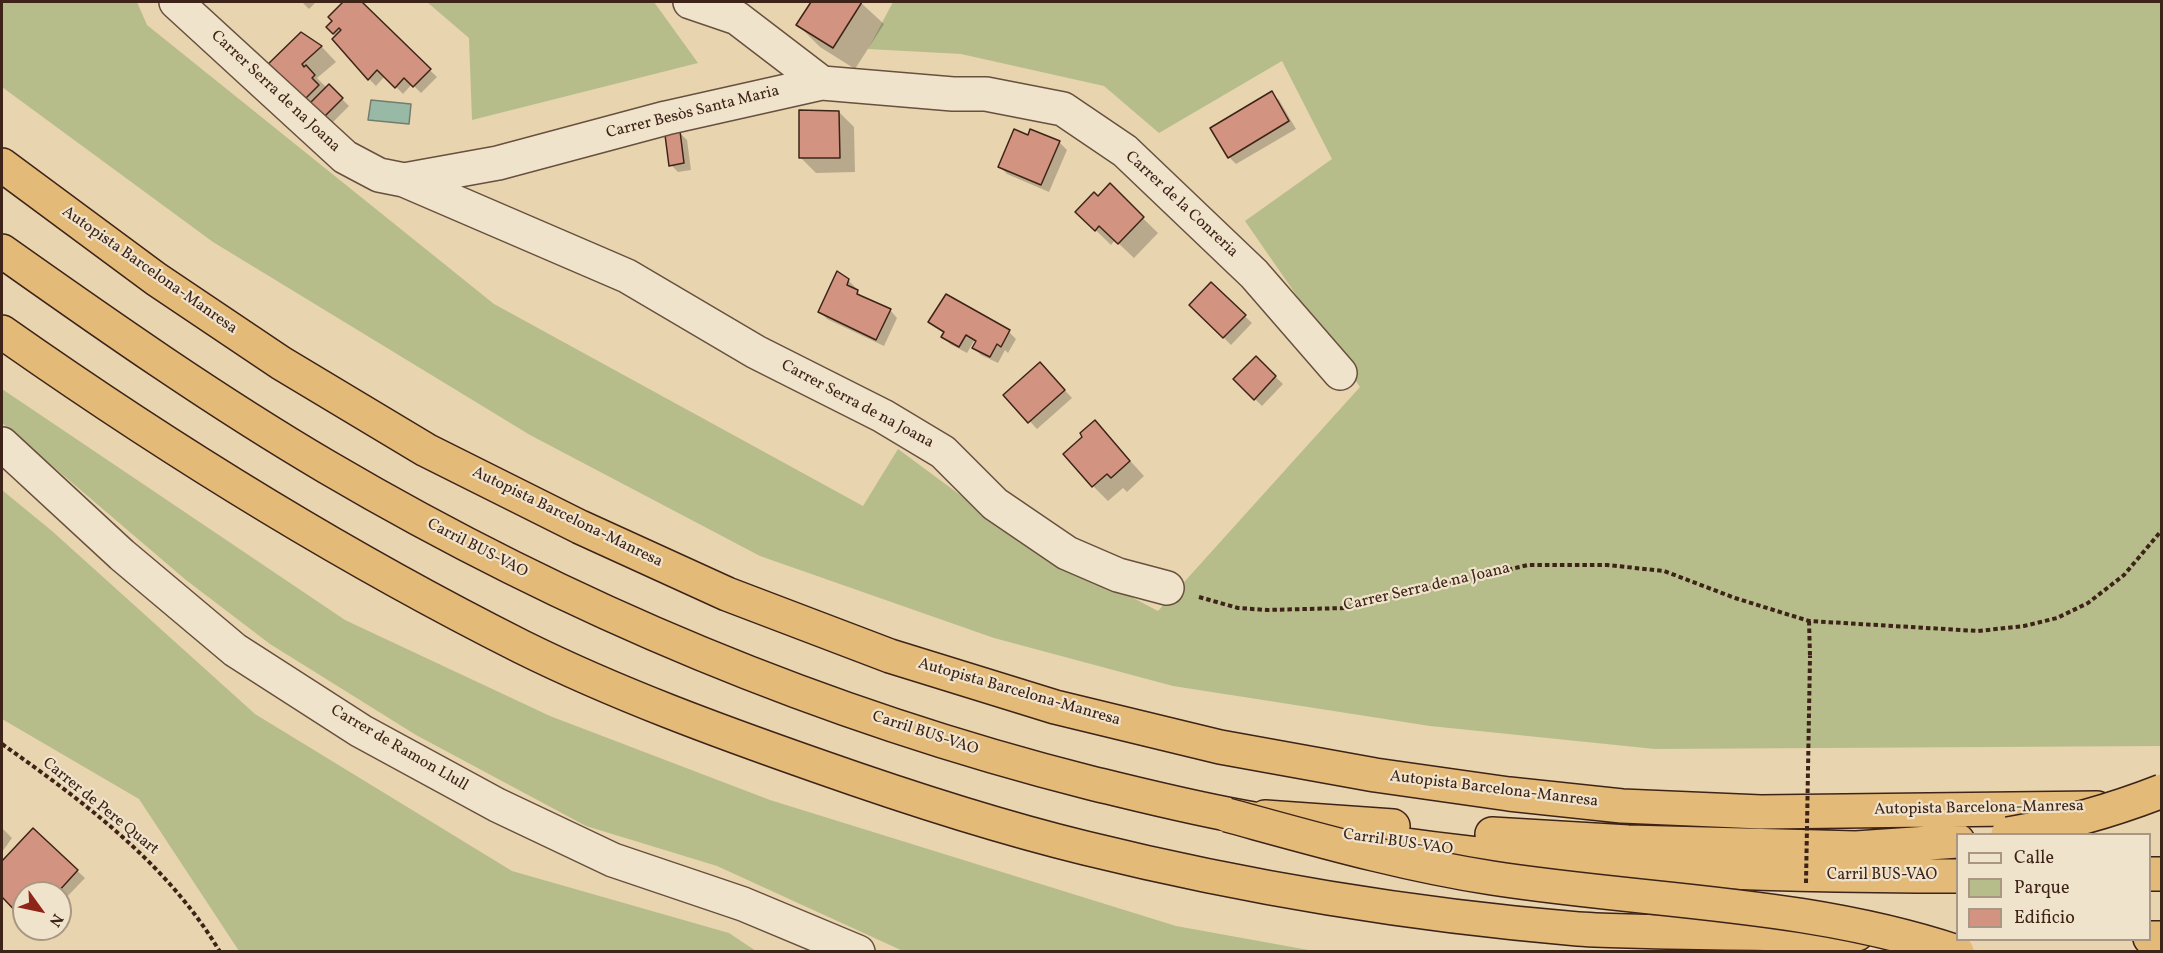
<!DOCTYPE html>
<html>
<head>
<meta charset="utf-8">
<style>
  body { margin:0 }
  #map { position:relative; width:2163px; height:953px; overflow:hidden; background:#e8d4af; font-family:Vollkorn,serif }
  canvas { display:block }
  .frame { position:absolute; inset:0; border:3px solid #3e2418; pointer-events:none }
  .legend { position:absolute; left:1956px; top:833px; width:195px; height:108px; box-sizing:border-box; background:#f0e3cb; border:2px solid #a99783; margin:0; padding:8px 10px; list-style:none; font-size:18px; color:#3e2418 }
  .legend li { display:flex; align-items:center; gap:12px; height:30px }
  .legend b { width:30px; border:2px solid #a99783 }
  .north { position:absolute; left:12px; top:881px; width:60px; height:60px; box-sizing:border-box; background:#f0e3cb; border:2px solid #a99783; border-radius:50%; rotate:123deg; font-size:16px; font-weight:700; line-height:24px; text-align:center; color:#3e2418 }
  .north::after { content:''; display:block; margin:auto; width:21px; height:27px; background:#8f2418; clip-path:polygon(50% 0,100% 100%,50% 72%,0 100%) }
</style>
</head>
<body>
<div id="map">
<canvas width="2163" height="953"></canvas>
<div class="frame"></div>
<ul class="legend">
<li><b style="height:8px;background:#f0e3cb"></b>Calle</li>
<li><b style="height:16px;background:#b6bd8b"></b>Parque</li>
<li><b style="height:16px;background:#d39381"></b>Edificio</li>
</ul>
<div class="north">N</div>
</div>
<script>
const ctx = document.querySelector('canvas').getContext('2d');
ctx.lineJoin = 'round';
function fill(path, color) { ctx.fillStyle = color; ctx.fill(path, 'evenodd'); }
function strokePath(path, color, width, dash) { ctx.strokeStyle = color; ctx.lineWidth = width; ctx.lineCap = dash ? 'butt' : 'round'; ctx.setLineDash(dash || []); ctx.stroke(path); }
function drawText(font, color, halo, rows, align = 'center') {
  ctx.font = font + ' Vollkorn,serif'; ctx.lineWidth = 4.5; ctx.setLineDash([]); ctx.textBaseline = 'middle'; ctx.strokeStyle = halo; ctx.fillStyle = color; for (const [text, x, y, turn = 0] of rows) {
    ctx.save(); ctx.translate(x, y); ctx.rotate((+turn || 0) * Math.PI / 180); ctx.textAlign = isNaN(turn) ? turn : align; if (halo) ctx.strokeText(text, 0, 0); ctx.fillText(text, 0, 0); ctx.restore();
  }
}
fill(new Path2D(`
  M2,2H137L147,25L494,304L863,506L898,449L1017,537L1158,611L1360,387L1245,221L1332,159L1282,61L1159,133L1104,86L961,54L868,49L893,2H2161V746L1655,749L1430,726L1173,686L994,638L760,556L530,435L213,242L2,87Z
  M427,2H654L698,63L472,120L469,38Z
  M2,389L345,620L550,716L770,800L1176,926L1314,951H903L717,866L586,826L416,735L270,644L186,580L2,423Z
  M2,490L52,531L255,714L512,871L729,933L756,951H239L139,799L2,719Z`), '#b6bd8b');
const water = new Path2D(`
  M371,100L411,104L409,124L368,120Z`);
fill(water, '#98b9a6');
strokePath(water, '#747d6d', 1.5);
fill(new Path2D(`
  M302,2H316L309,9Z
  M345,2H359L437,77L421,93L412,84L403,94L385,76L376,86L369,79L328,27L334,21L330,17Z
  M813,2H860L884,24L855,69L820,47L798,25Z
  M301,34L322,47L336,62L317,78L327,88L329,86L349,106L329,126L265,69Z
  M1271,93L1279,100L1296,129L1236,164L1229,157Z
  M839,112L854,127L855,172L816,173L801,158Z
  M680,133L687,140L691,170L678,172L671,165Z
  M1029,137L1059,142L1067,150L1049,192L1007,174L1000,167Z
  M1110,186L1158,233L1134,258L1115,240L1111,245L1077,212L1098,198Z
  M848,280L856,288L855,290L865,299L890,310L897,318L884,346L827,319L819,311Z
  M1211,284L1252,323L1231,345L1191,305Z
  M930,322L1009,332L1016,339L1008,353L1005,350L998,363L981,355L974,348L977,343L974,341L967,353L950,344L943,336L944,333Z
  M1256,358L1283,384L1262,406L1235,379Z
  M1047,371L1072,398L1037,429L1005,395Z
  M1095,422L1144,476L1127,492L1123,488L1108,501L1093,486L1084,437Z
  M2,828L12,838L2,852Z
  M33,830L85,878L60,904V893H24V918L2,895V864Z`), '#0003');
const building = new Path2D(`
  M343,2H362L431,69L413,87L404,78L395,88L377,70L368,80L332,39L341,30L339,28L333,34L326,27L332,21L328,17Z
  M811,2H862L833,48L796,25Z
  M301,32L322,46L302,64L304,67L306,65L315,75L312,78L319,85L299,105L263,69Z
  M329,84L343,98L321,120L307,106Z
  M1272,91L1289,121L1228,158L1210,128Z
  M799,110L839,111L840,158H799Z
  M1014,129L1028,135L1030,129L1060,141L1041,185L998,167Z
  M680,131L684,163L669,166L665,135Z
  M1110,183L1144,217L1118,244L1099,226L1095,231L1075,212L1094,192L1098,196Z
  M837,271L849,279L847,285L858,290L857,294L891,309L876,340L818,312Z
  M1211,282L1246,315L1223,338L1189,305Z
  M946,294L1010,330L1001,347L997,344L990,357L972,348L976,341L966,335L959,347L941,337L944,332L928,322Z
  M1256,356L1276,376L1254,400L1233,379Z
  M1040,362L1065,390L1028,423L1003,395Z
  M1095,420L1130,461L1111,478L1107,474L1092,487L1063,454L1082,437L1080,433Z
  M33,828L78,870L57,893H24V920L2,897V861Z`);
fill(building, '#d39381');
strokePath(building, '#3e2418', 1.5);
const street = new Path2D(`
  M176,2L345,157L379,175L404,180L627,276L756,352L883,416L943,452L995,504L1067,553L1118,575L1167,588
  M690,2L737,18L822,83
  M404,180L498,163L666,118L822,83L953,94H986L1063,109L1125,151L1254,274L1340,373
  M2,444L122,555L235,650L361,731L497,805L613,860L743,904L858,952`);
const highway = new Path2D(`
  M2,165L156,279L281,363L426,450L580,527L727,594L890,656L1055,707L1220,747L1375,775L1509,794L1622,806L1761,812L2097,808
  M2,251C108,326 215,401 327,467C565,607 823,715 1091,783C1145,796 1199,810 1254,819
  M2,332C167,448 341,556 522,647C617,694 718,731 818,766C906,797 995,826 1085,848C1247,888 1412,915 1578,929C1607,931 1638,931 1668,932C1731,933 1794,934 1857,934
  M1265,817L1393,826
  M1492,834L1628,842L1856,848L1958,841
  M1364,839C1560,869 1759,876 1958,876
  M2150,874H2162
  M2150,938H2162`);
strokePath(street, '#68503e', 36);
strokePath(highway, '#3e2418', 36);
strokePath(new Path2D(`
  M1199,597L1238,608L1267,610L1345,608L1528,565H1607L1664,571L1735,598L1809,621L1978,631L2024,626L2057,618L2088,603L2124,575L2162,530
  M1809,621L1810,656
  M2,744C84,802 168,864 220,952`), '#3e2418', 4, [4.5, 3]);
strokePath(street, '#f0e3cb', 33);
strokePath(highway, '#e4ba78', 33);
const highwayBridge = new Path2D(`
  M1227,815C1315,839 1401,864 1492,878C1647,902 1807,902 1957,952
  M2008,834C2060,825 2111,811 2162,791`);
strokePath(highwayBridge, '#3e2418', 36, []);
strokePath(new Path2D(`
  M1806,883L1810,656`), '#3e2418', 4, [4.5, 3]);
strokePath(highwayBridge, '#e4ba78', 33);
drawText('16px', '#3e2418', '#f0e3cb', [
  ["Carrer Serra de na Joana",275,92,43],
  ["Carrer Besòs Santa Maria",693,113,-14],
  ["Carrer de la Conreria",1181,205,43],
  ["Autopista Barcelona-Manresa",149,271,35],
  ["Carrer Serra de na Joana",857,405,28],
  ["Autopista Barcelona-Manresa",567,518,26],
  ["Carril BUS-VAO",477,549,27],
  ["Carrer Serra de na Joana",1427,588,-13],
  ["Autopista Barcelona-Manresa",1019,693,16],
  ["Carril BUS-VAO",925,734,18],
  ["Carrer de Ramon Llull",399,749,30],
  ["Autopista Barcelona-Manresa",1494,790,7],
  ["Carrer de Pere Quart",100,807,39],
  ["Autopista Barcelona-Manresa",1979,809,-1],
  ["Carril BUS-VAO",1398,843,8],
  ["Carril BUS-VAO",1882,876]
]);
</script>
</body>
</html>
